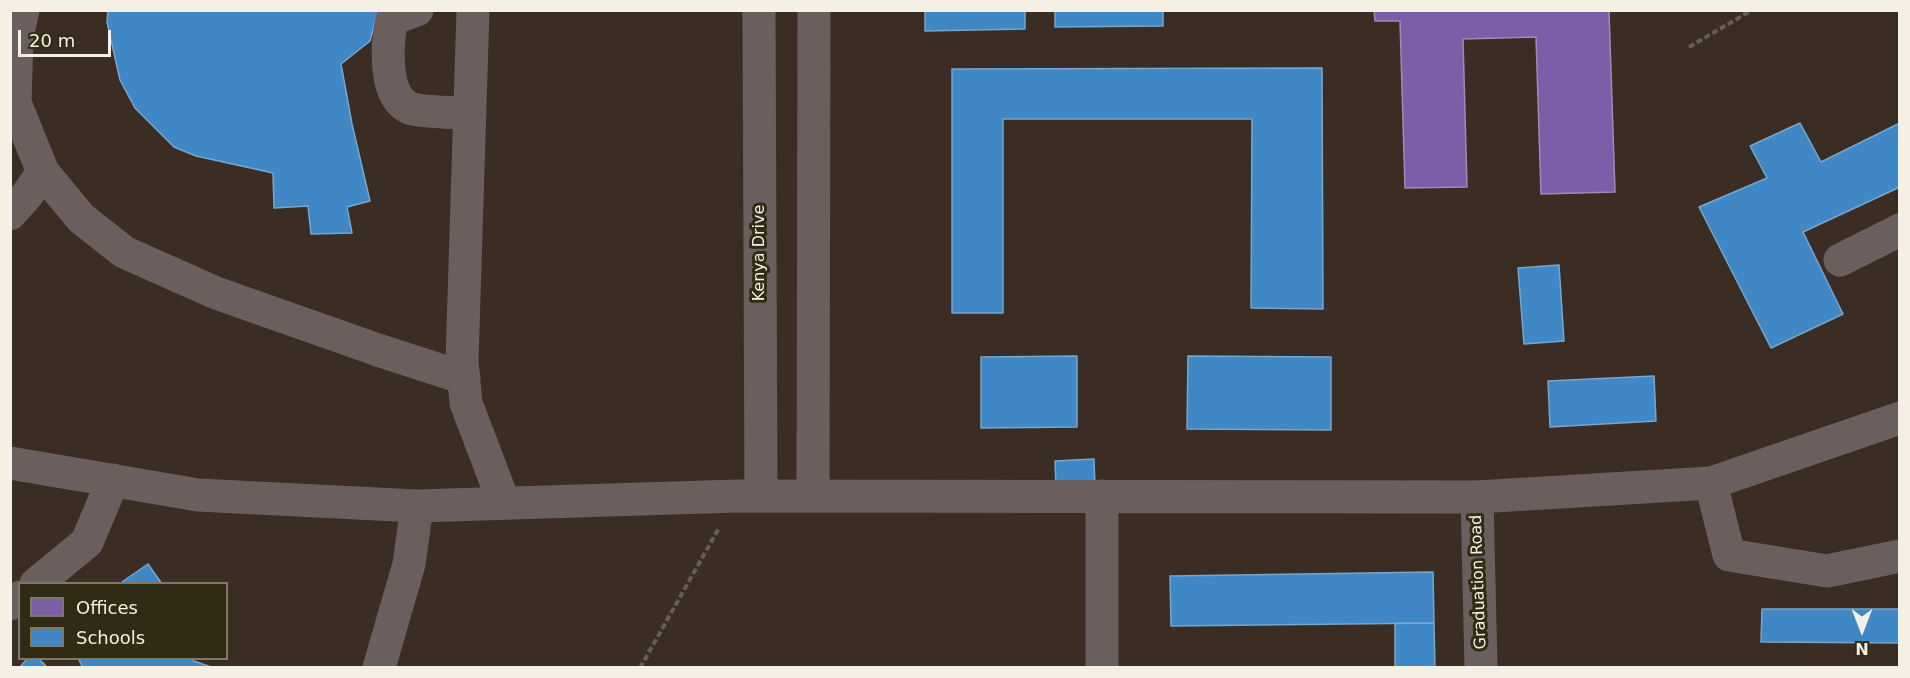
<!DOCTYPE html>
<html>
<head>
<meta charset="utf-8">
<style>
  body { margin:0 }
  #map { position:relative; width:1910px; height:678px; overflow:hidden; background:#2b261a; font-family:"DejaVu Sans",sans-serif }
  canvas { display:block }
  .frame { position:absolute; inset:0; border:12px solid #f5f0e3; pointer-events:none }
  .legend { position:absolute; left:18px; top:582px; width:210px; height:78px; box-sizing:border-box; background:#312a14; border:2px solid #7f7967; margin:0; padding:8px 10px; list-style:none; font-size:18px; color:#f5f0e3 }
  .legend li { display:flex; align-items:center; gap:12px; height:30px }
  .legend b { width:30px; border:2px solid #7f7967 }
  .north { position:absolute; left:1832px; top:600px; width:60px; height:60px; -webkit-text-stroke:4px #312a14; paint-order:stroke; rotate:180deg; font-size:16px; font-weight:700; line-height:24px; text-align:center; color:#f5f0e3 }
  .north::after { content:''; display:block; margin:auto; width:21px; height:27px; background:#f5f0e3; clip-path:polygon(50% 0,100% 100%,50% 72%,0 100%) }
  .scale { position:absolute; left:18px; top:30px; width:93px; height:27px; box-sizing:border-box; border:3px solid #f5f0e3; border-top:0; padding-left:8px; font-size:18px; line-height:21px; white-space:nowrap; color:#f5f0e3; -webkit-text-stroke:4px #312a14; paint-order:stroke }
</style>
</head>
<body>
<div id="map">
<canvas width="1910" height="678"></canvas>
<div class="frame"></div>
<ul class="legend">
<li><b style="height:16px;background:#7b5ea7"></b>Offices</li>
<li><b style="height:16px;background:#3f88c5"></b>Schools</li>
</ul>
<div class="north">N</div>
<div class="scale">20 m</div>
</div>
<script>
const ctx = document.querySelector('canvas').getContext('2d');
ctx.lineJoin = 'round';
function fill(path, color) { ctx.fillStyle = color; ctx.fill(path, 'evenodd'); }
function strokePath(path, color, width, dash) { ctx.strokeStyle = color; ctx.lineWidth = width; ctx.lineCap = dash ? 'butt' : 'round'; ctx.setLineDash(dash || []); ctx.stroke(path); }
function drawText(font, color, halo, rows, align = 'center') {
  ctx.font = font + ' "DejaVu Sans",sans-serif'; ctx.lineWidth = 6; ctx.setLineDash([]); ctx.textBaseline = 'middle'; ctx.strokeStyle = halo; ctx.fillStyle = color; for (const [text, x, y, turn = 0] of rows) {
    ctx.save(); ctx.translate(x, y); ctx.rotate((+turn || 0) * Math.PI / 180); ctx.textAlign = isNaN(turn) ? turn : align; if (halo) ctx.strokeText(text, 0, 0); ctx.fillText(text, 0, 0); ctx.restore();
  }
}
fill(new Path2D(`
  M10,11H1899V667H11ZM20,584H226V658H20Z`), '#3b2d23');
const offices = new Path2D(`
  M1374,10H1626L1609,11L1615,192L1541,194L1536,37L1463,39L1467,187L1405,188L1400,21H1375Z`);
fill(offices, '#7b5ea7');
strokePath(offices, '#a08ab9', 1.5);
const schools = new Path2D(`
  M108,10H378L370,41L341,64L352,124L370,201L347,207L352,233L311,234L308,206L274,208L273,173L196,156L174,147L135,108L120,80L107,22Z
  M925,10H1025V29L925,31Z
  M1055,10H1163V26L1055,27Z
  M1322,68L1323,309L1251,308L1252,119H1003V313H952V69Z
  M1800,123L1821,162L1900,123V187L1803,232L1843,314L1771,348L1699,207L1767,178L1750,146Z
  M1559,265L1564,341L1524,344L1518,268Z
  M1077,356V427L981,428V357Z
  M1188,356L1331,357V430L1187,429Z
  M1654,376L1656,421L1550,427L1548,381Z
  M1094,459L1095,487L1056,488L1055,461Z
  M148,564L162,584H119Z
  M1433,572L1434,623L1171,626L1170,576Z
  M1762,609H1900V643L1761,642Z
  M1395,623H1434L1435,668H1395Z
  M28,658H38L48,668H19Z
  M78,658H192L194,661L214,668H83Z`);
fill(schools, '#3f88c5');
strokePath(schools, '#76a7ce', 1.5);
strokePath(new Path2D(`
  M1689,47L1752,10
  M640,668L719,528`), '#655d58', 4, [6, 3]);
strokePath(new Path2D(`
  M23,10L17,37L15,103L43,172L81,218L124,252L216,293L378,350L464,378
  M417,10L392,19C387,42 382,101 413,109C431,113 451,112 470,113
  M473,10L462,361L466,403L504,503
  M759,10L761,496
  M10,214L27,195L43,172
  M1840,260L1900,230
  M10,463L198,495L417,506L737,496L1477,497L1711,483L1900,418
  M1711,483L1729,555L1827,571L1900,556
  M813,496L814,10
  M1102,496V668
  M1477,497L1481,668
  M36,584L87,542L113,480
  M10,604L20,597
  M379,668L409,564L417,506`), '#6b5f5e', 33);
drawText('16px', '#f5f0e3', '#312a14', [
  ["Kenya Drive",760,253,-90],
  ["Graduation Road",1479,582,-92]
]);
</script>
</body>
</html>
